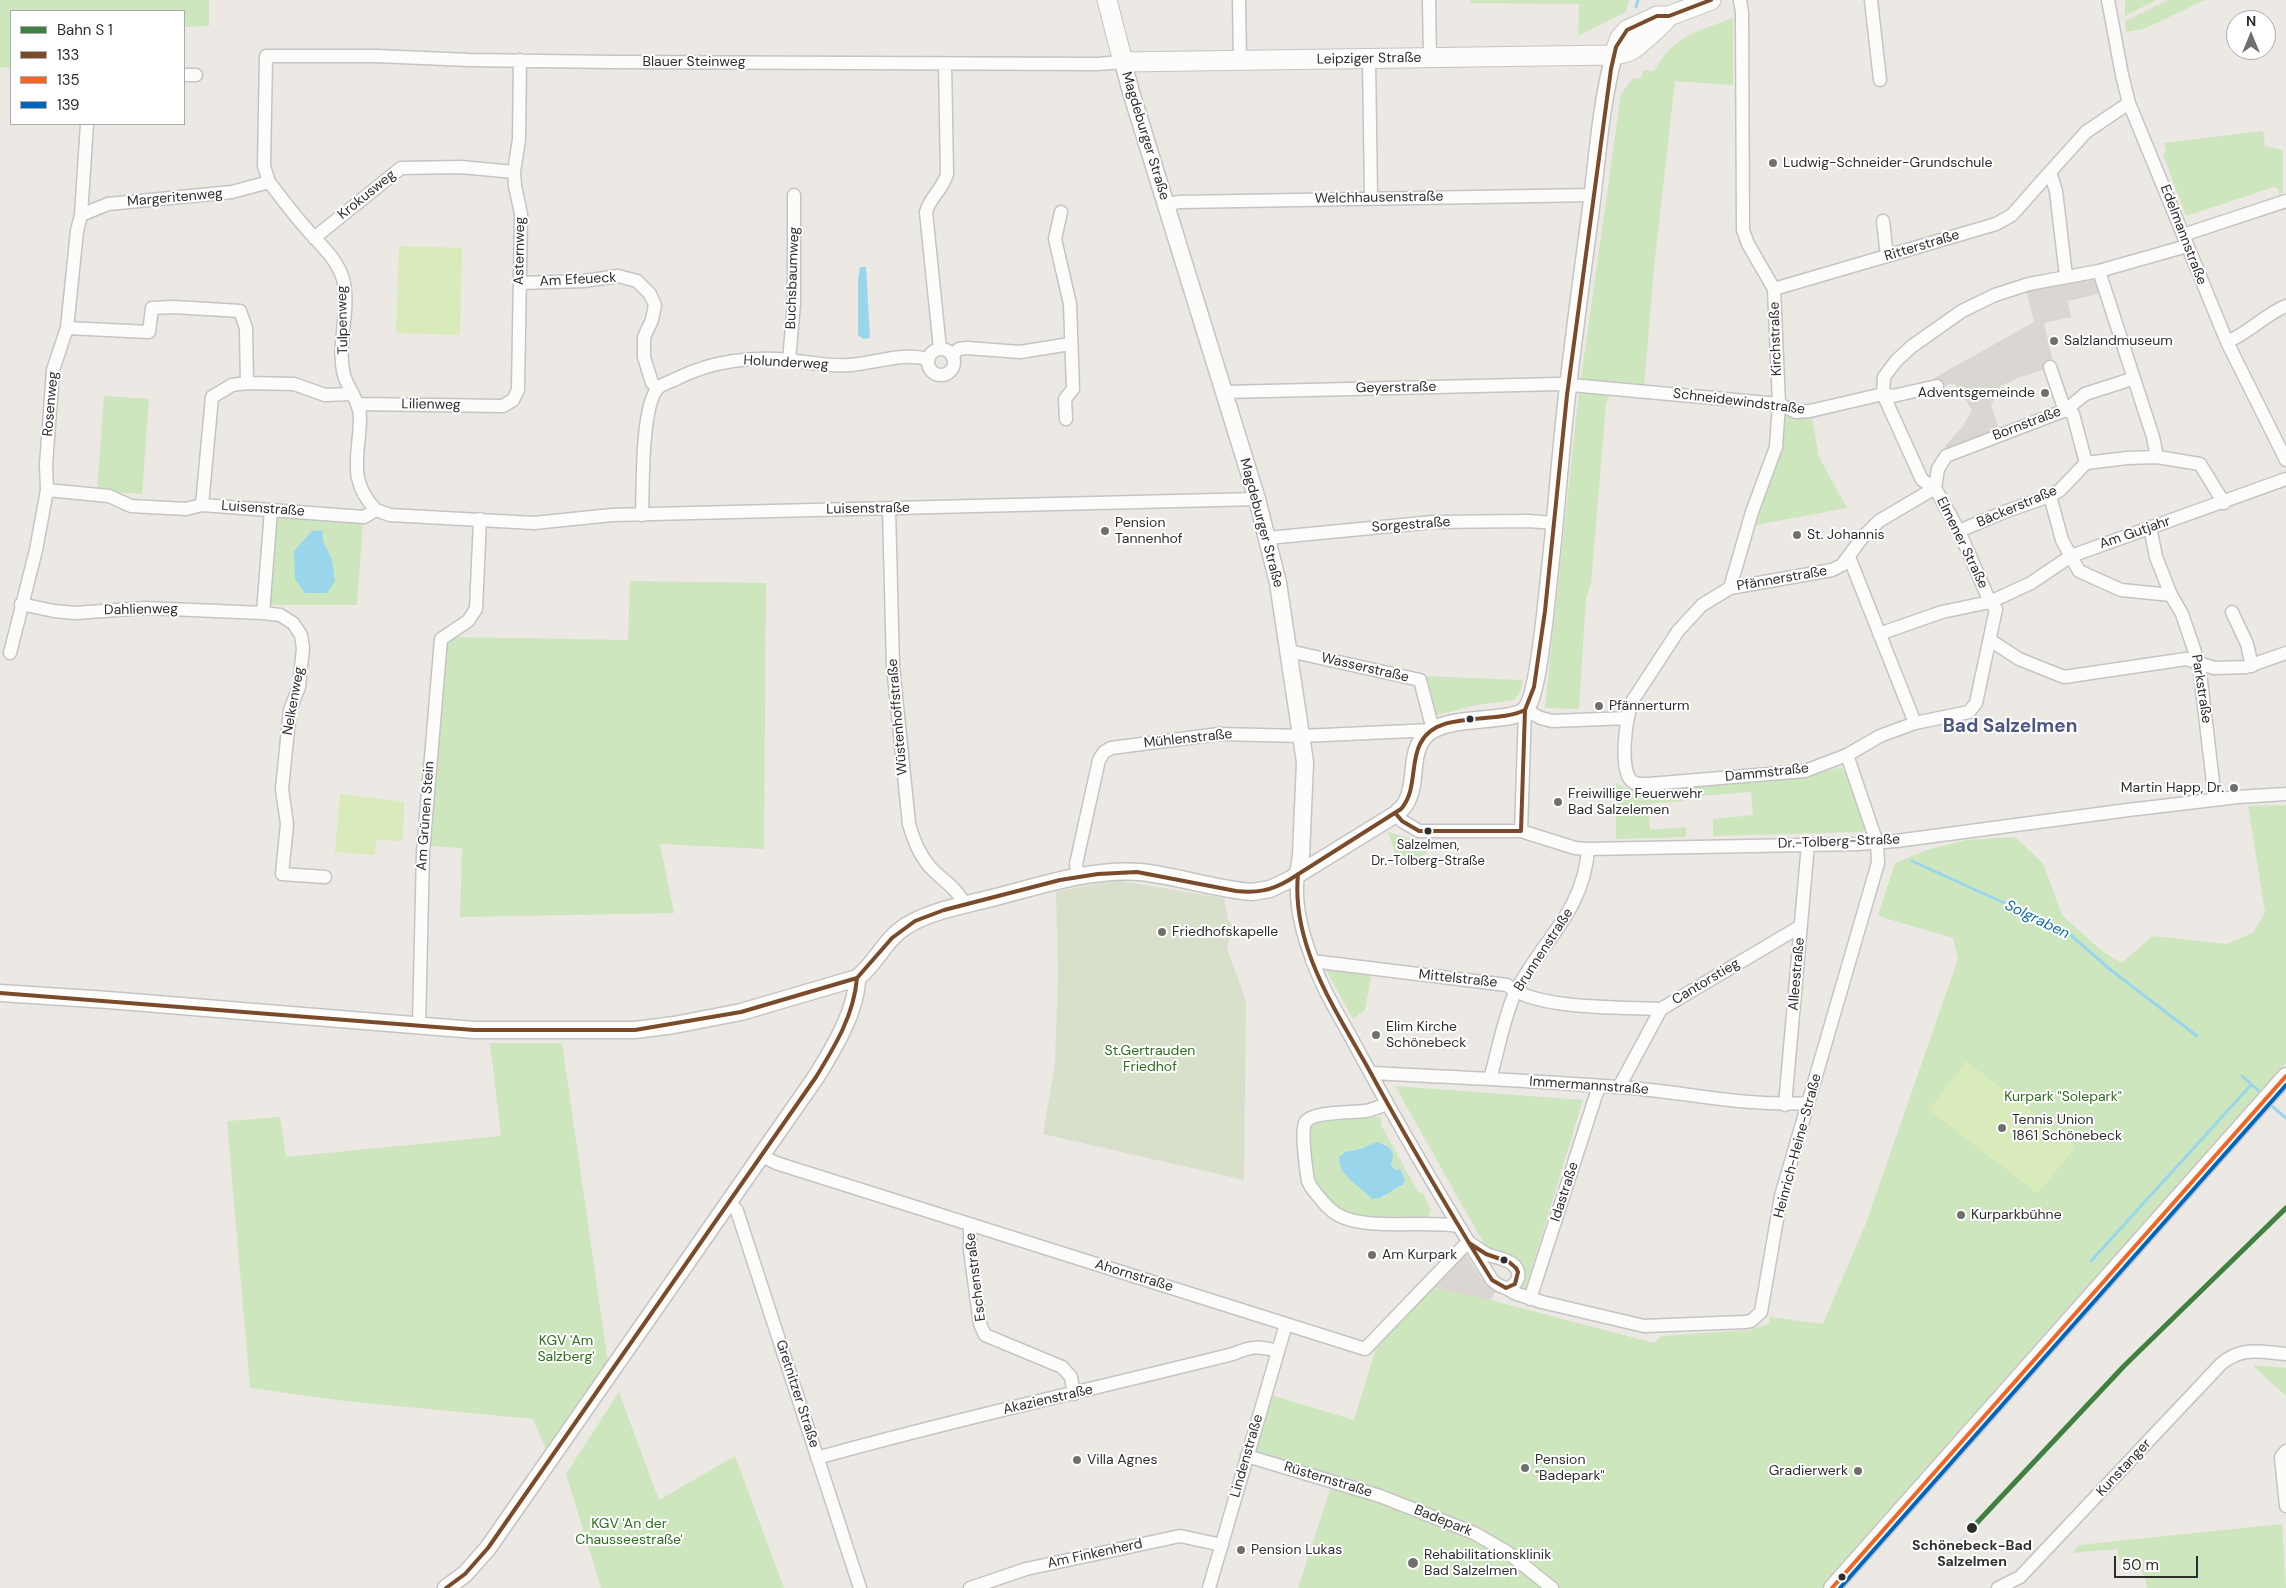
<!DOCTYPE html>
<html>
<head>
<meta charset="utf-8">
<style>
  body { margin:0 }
  #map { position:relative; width:2286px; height:1588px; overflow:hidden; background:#ece8e4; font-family:"DM Sans",sans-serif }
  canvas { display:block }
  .legend { position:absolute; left:10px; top:10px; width:175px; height:115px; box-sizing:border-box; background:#fff; border:1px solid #ababab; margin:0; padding:6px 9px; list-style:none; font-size:15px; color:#2e2e2e }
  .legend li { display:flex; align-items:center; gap:10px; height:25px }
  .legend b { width:25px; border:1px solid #ababab }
  .north { position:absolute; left:2226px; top:10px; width:50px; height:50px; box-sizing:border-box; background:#fff; border:1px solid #ababab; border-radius:50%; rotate:0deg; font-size:14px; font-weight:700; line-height:20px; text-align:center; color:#2e2e2e }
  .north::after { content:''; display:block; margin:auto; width:18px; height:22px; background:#706f6e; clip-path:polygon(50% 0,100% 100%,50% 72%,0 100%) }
  .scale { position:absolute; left:2114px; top:1556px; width:84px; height:22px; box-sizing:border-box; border:2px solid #2e2e2e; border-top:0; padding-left:6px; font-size:15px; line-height:18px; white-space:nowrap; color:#2e2e2e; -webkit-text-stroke:4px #fff; paint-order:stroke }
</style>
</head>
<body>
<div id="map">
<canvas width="2286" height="1588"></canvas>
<ul class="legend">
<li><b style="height:6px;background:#408040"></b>Bahn S 1</li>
<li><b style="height:6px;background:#7a4b2a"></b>133</li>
<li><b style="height:6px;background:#f26522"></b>135</li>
<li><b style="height:6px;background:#0065bd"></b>139</li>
</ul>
<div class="north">N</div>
<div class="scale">50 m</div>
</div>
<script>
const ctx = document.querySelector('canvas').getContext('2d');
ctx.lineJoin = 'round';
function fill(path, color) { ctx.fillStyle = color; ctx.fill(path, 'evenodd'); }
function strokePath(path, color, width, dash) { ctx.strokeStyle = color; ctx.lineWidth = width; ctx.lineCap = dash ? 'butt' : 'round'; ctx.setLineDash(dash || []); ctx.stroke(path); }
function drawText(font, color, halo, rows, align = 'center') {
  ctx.font = font + ' "DM Sans",sans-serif'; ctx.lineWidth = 4; ctx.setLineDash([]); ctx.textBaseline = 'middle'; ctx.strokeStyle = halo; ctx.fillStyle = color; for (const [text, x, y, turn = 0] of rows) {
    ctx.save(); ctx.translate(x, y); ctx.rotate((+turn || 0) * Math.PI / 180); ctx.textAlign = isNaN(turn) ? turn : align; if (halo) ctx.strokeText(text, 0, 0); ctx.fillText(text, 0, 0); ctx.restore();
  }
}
fill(new Path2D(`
  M0,0H209V26L184,27V11H11V68L0,67Z
  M1470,0H1629L1626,12L1578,36L1579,4L1470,3Z
  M2125,0H2157L2125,16Z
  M2167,0H2205L2144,29L2126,32L2125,21Z
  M1733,18V85L1675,81L1654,267L1644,387L1612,385L1606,405L1591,583L1586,599L1579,709L1545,708L1578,400L1621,94L1633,78L1640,79L1644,70L1654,71C1674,35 1696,32 1733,18Z
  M2263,131L2265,146L2283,150V191L2280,197L2278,188L2274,187L2186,216L2163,155L2166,151L2164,143Z
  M104,396L149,399L142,494L97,491Z
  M1783,411L1811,413L1819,457L1847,508L1756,525L1760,500Z
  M274,513L363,521L357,605H269Z
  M630,581L766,583L764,849L660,844L674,913L460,917L462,848L428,846L445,642L451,637L628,640Z
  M1421,676L1523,680L1521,690L1514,700L1476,705L1430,717Z
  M1841,767L1845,772L1864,827V831L1860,832L1713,836V819L1753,815L1751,792L1684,797V801L1648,804L1650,830L1686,827V837L1616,839V783L1626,788L1644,791L1813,775Z
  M2286,805V1063L1824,1588H1298L1333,1480L1253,1457L1271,1395L1354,1420L1381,1331L1427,1287L1464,1293L1654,1343L1661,1336L1749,1330L1769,1324L1770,1317L1823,1324L1866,1223L1958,959L1953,938L1878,916L1895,863L1927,850L1966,840L2015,837L2043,863L2062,915L2102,951L2122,963L2152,936L2227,944L2253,933L2265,912L2248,806Z
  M1388,832C1400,834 1410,840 1421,842L1427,854L1399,864Z
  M1321,961L1372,971L1365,1010L1353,1019Z
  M490,1043H562L608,1363L547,1452L533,1419L345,1401L250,1388L227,1121L280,1117L286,1157L501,1136Z
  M1395,1086L1583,1100L1524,1294L1520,1292C1530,1246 1509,1264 1483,1242Z
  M1361,1114L1366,1118L1381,1117V1125L1418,1192L1423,1194L1431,1210L1426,1221L1399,1222L1341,1214L1311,1181L1308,1124L1312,1121ZM1384,1143C1395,1153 1391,1153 1391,1165L1397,1170L1400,1169L1403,1185L1391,1191L1384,1198L1353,1183L1339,1157L1352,1150Z
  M2252,1365L2286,1368V1396Z
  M619,1392L659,1500L735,1456L784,1588H601L566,1474Z
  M2282,1524L2286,1588H2147C2146,1569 2135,1565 2119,1559L2117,1549L2072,1553L2079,1545Z`), '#cee6be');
fill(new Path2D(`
  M1114,880L1224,898L1228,920L1233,926L1227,948L1246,1001L1244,1180L1043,1134L1055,1064L1058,973L1056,892Z`), '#d8e0cc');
fill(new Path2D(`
  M399,246L462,248L460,335L396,333Z
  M340,794L404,802L403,841L376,840L375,855L335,852Z
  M1966,1061L2076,1146L2038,1194L1929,1110Z`), '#d9eabb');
fill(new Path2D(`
  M2099,271L2106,292L2068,301L2071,317L2044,323L2054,366L2018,378L2001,386L1991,405L2001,434L1948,454L1945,446L1963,426L1972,410L1954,383L1938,388L1934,378L2034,322L2025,285Z
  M1466,1254L1482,1280L1496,1291L1491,1300L1432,1287Z`), '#dad6d2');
fill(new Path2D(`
  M860,267H866L870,338L863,339L858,335V280Z
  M322,530L323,541L332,560L335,581L327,593H305L295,579L294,551L312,531Z
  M1376,1142C1383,1143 1394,1148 1393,1157C1393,1160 1391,1162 1391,1165L1396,1170L1400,1169L1405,1180L1403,1185C1389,1190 1388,1198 1372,1199C1360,1186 1339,1177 1339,1157L1345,1152L1363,1148Z`), '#99d6ec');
strokePath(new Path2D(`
  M1636,7L1638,0
  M1912,861L2066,931L2112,971L2197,1036
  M2242,1076L2260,1092
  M2273,1107L2286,1118
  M2091,1261L2251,1085`), '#99d6ec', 3);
const minor = new Path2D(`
  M1239,0L1240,61
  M1429,0L1430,58
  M1871,0L1880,80
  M2108,0L2122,75L2129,103L2227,342L2286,460
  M1369,58L1371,198
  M184,75H196
  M1165,204L1180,202L1593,195
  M1061,212L1055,239L1070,304L1073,389L1065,399L1066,419
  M81,215L108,204L232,192L269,182
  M1883,221L1887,256
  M2183,235L2286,201
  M314,238L401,168L461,167L514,172
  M2099,271L2153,437L2157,457
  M2066,276L2056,191L2050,172L2086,132L2129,103
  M520,283L584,281L618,276L637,281L650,294L655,305L652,320L644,337V357L652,383L658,388
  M1774,289L1996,224L2012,215L2050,172
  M67,328L149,332L152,308L174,307L240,311L246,328L247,383L232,385L212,397L202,505
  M2227,342C2249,333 2264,315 2286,306
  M928 362a13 13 0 1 1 26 0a13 13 0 1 1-26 0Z
  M940,349L926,212C930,197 943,189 947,174L945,64
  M952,355L959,349L967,348L1020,352L1070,344
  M789,360L794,304V195
  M2050,367L2063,405L2066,410L2073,414L2086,463
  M2132,379L2085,394L2066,410L1946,456L1938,469L1935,488L1879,521L1862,538L1842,565L1832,570L1730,588L1702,605L1678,631L1633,700C1626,714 1618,773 1633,782C1638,785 1644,784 1649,784L1805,771L1847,755L1880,736L1915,723L1969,712L1976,703L1996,609L1990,602L1959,531L1935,488L1922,480L1883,394L1884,377L1896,361L1911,347L1962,311L1995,295L2029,284L2099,271L2187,246
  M247,383L294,384L325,395L351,394
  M1224,392L1560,384L1779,404L1796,412L1810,411L1883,394L1893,396L1937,386
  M358,404L503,406L513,400L518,390L521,214L515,186L514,172L519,139L520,60
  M47,490L109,496L131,506L186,509L202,505L364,517L376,510L390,515L534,523L612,515L1257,499
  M2050,496L2062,540L2079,571L2121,590L2171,595
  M889,509L893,666L909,824C914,841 919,854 930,867C942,880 958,889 965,905
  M271,510L263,613L280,615L293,623L301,635L303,648L299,687L290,710L282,789L287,824L282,874L325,877
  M376,510C346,479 360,454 360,417C360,402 348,389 344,375C336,344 351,310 343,279C337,258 318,243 305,227C292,213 281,197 269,182L264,166L266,56H377L469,60L613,62L1097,64L1123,62
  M642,515C643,488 641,406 658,388C662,384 673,381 678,378C712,361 752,356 789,360C809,362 829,367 850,365C877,363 901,352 928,359
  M2150,527L2156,557L2171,595L2182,614L2199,664L2215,799
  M1959,531L2004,512L2050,496L2060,490L2086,463L2127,458L2157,457L2200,464L2224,503
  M1268,538L1433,522L1528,521L1555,523
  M1849,557L1915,723
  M1730,588L1752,512L1776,447L1779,404L1774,289L1748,244L1743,230L1742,12L1740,0
  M21,604L54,611L75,613L145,608L263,613
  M2232,612L2247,644L2252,666
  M1879,634L1942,612L1990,602L2031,583L2071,556L2286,479
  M1990,640L2019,659L2064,677L2186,659L2214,668L2246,667L2286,653
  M10,653L36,550L47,490L46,465L53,370L67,328L77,231L81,215L87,124
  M1396,814L1402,821L1419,831H1521L1575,848L1588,849L1858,844L1896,841L2128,810L2238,797L2286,794
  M1521,831L1525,710L1541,718L1552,721L1627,718
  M1298,874C1294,901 1302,933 1312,959C1323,992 1344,1023 1360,1054C1401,1130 1446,1206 1492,1280L1498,1285L1506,1288C1512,1287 1516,1284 1518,1278C1521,1261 1500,1259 1489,1255C1482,1252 1475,1246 1468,1242
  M1078,877L1076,864L1099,760L1104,752L1111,748L1219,734L1302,736L1433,730L1420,680L1289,651
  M1312,961L1507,985C1535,1010 1622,1007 1661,1009
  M419,1026L423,852L441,639L468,621L476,609L480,519
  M1371,1073C1453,1077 1536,1081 1618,1087C1681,1091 1744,1107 1808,1103
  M1490,1079C1497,1055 1505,1012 1516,991C1543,939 1584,911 1588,849
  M1619,1087L1661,1009L1801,926
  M1387,1104C1380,1106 1373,1110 1365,1111C1353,1113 1311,1111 1305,1123C1301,1133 1306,1169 1308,1181L1311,1187C1319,1197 1327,1209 1338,1215C1367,1231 1424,1220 1458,1226
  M1785,1105L1808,844
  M762,1156L776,1163L1365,1349L1468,1242
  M730,1202L737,1211L860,1588
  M970,1225V1250L980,1324L985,1335L1062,1367L1071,1377L1074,1394
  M1506,1288L1514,1293L1542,1302L1644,1326L1745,1322L1751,1321L1761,1312L1781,1196L1878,863L1877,843L1847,755
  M1530,1299L1596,1095L1600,1086
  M2286,1451L2281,1457L2286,1506
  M1247,1456L1380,1496L1474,1533L1507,1552L1552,1588
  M817,1458C955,1419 1094,1389 1233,1354C1252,1346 1258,1346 1278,1351
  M970,1588L1026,1569L1180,1536L1222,1545
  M1209,1588L1286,1324
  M1998,1588L2020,1577L2221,1364C2242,1346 2260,1352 2286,1354`);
const tertiary = new Path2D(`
  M1123,62L1131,92L1257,499L1278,583L1305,762L1301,856L1298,874
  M0,993L108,1000L474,1030H635L674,1025L741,1012L857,978C876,964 884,940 906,926C930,911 961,906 988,899C1037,887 1089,868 1140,872C1178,876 1214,889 1252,892L1270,889L1289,880L1396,814C1400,810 1405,806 1407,801C1418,780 1408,750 1428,733C1451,714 1514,724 1526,709C1539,692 1546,603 1549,578C1556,517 1560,456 1567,395C1574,335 1582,275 1590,216C1597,163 1600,107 1614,55
  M446,1588L465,1574L488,1548L816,1077C833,1050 857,1010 857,978
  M1832,1588L2286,1076`);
const secondary = new Path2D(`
  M1107,0L1123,62L1614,55C1634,52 1635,48 1649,36C1657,29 1663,24 1669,16
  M1614,55L1620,38L1627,30L1657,16H1669L1711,0`);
strokePath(minor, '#c5c4c5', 15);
strokePath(tertiary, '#c5c4c5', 19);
strokePath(secondary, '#c5c4c5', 21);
strokePath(minor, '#fcfcfb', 12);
strokePath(tertiary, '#fcfcfb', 16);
strokePath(secondary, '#fcfcfb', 19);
strokePath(new Path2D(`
  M1950,1552L1972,1528`), '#dfdfe1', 3);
strokePath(new Path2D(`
  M1396,814L1402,821L1419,831H1521L1525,710L1534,687L1545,611L1567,395L1611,69L1616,47L1627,30L1657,16H1669L1711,0
  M1298,874C1291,945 1335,1009 1368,1068C1400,1127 1434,1185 1469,1243
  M0,993L474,1030H635L741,1012L857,978L892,938L915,921L944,910L1060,880L1098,874L1137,872L1236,891C1256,893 1271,891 1289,880L1401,809C1417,791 1410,764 1420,744C1437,709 1495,725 1525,710
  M1469,1243L1486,1254L1509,1262L1516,1268L1518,1272L1515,1284L1506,1288L1492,1280Z
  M446,1588L465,1574L488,1548L816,1077C835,1046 854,1015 857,978`), '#7a4b2a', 4);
strokePath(new Path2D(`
  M1832,1588L2286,1076`), '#f26522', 4);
strokePath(new Path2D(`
  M1840,1588L2286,1085`), '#0065bd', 4);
strokePath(new Path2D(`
  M1972,1528L2124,1366L2286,1208`), '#408040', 5);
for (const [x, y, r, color] of [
  [1773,163,5,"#706f6e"],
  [2054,341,5,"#706f6e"],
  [2045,393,5,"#706f6e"],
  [1105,531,5,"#706f6e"],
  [1797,535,5,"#706f6e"],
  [1599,706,5,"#706f6e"],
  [1470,719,4.5,"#2e2e2e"],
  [2234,788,5,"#706f6e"],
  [1558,802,5,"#706f6e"],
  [1428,831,4.5,"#2e2e2e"],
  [1162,932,5,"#706f6e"],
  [1376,1035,5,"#706f6e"],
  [2002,1128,5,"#706f6e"],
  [1961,1215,5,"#706f6e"],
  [1372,1255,5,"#706f6e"],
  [1504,1260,4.5,"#2e2e2e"],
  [1077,1460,5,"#706f6e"],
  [1525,1468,5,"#706f6e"],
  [1858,1471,5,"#706f6e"],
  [1972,1528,6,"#2e2e2e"],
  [1241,1550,5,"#706f6e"],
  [1413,1563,6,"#706f6e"],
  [1842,1577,4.5,"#2e2e2e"]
]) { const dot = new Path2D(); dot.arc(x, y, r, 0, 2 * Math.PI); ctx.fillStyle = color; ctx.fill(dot); strokePath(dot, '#fff', 2); }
drawText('13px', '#2e2e2e', '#fff', [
  ["Salzelmen,",1428,846],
  ["Dr.-Tolberg-Straße",1428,862]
]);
drawText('14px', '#2e2e2e', '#fff', [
  ["Leipziger Straße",1369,59,-1],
  ["Blauer Steinweg",694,62],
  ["Magdeburger Straße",1145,136,73],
  ["Krokusweg",367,195,-39],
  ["Margeritenweg",175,198,-5],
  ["Welchhausenstraße",1379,198,-1],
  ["Edelmannstraße",2183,235,69],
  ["Ritterstraße",1922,246,-17],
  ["Asternweg",520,251,-89],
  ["Buchsbaumweg",793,278,-88],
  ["Am Efeueck",578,280,-3],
  ["Tulpenweg",343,320,-91],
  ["Kirchstraße",1776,339,-92],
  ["Holunderweg",786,363,3],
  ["Geyerstraße",1396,388,-1],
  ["Schneidewindstraße",1739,402,7],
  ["Rosenweg",51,404,-85],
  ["Lilienweg",431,405,1],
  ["Bornstraße",2027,424,-21],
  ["Bäckerstraße",2017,507,-23],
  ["Luisenstraße",263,509,4],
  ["Luisenstraße",868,509,-1],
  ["Magdeburger Straße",1261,523,75],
  ["Sorgestraße",1411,525,-4],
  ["Am Gutjahr",2135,533,-19],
  ["Elmener Straße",1962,543,64],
  ["Pfännerstraße",1782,579,-10],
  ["Dahlienweg",141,610,-1],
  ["Wasserstraße",1365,668,13],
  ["Parkstraße",2201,689,81],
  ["Nelkenweg",294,701,-80],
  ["Wüstenhoffstraße",898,717,-95],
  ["Mühlenstraße",1188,739,-6],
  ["Dammstraße",1767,773,-6],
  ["Am Grünen Stein",426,816,-86],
  ["Dr.-Tolberg-Straße",1839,842,-2],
  ["Brunnenstraße",1544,950,-57],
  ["Alleestraße",1797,974,-85],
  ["Mittelstraße",1458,979,6],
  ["Cantorstieg",1706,982,-31],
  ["Immermannstraße",1589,1086,4],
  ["Heinrich-Heine-Straße",1798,1146,-75],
  ["Idastraße",1565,1192,-72],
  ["Ahornstraße",1134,1276,17],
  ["Eschenstraße",976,1277,-97],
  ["Gretnitzer Straße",797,1394,72],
  ["Akazienstraße",1048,1400,-13],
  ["Lindenstraße",1247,1456,-74],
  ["Kunstanger",2124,1468,-47],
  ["Rüsternstraße",1328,1480,17],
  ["Badepark",1443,1521,22],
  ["Am Finkenherd",1095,1554,-12]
]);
drawText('14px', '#2e2e2e', '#fff', [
  ["Ludwig-Schneider-Grundschule",1783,163],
  ["Salzlandmuseum",2064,341],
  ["Adventsgemeinde",2035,393,"right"],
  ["Pension",1115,523],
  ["Tannenhof",1115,539],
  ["St. Johannis",1807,535],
  ["Pfännerturm",1609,706],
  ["Martin Happ, Dr.",2224,788,"right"],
  ["Freiwillige Feuerwehr",1568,794],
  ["Bad Salzelemen",1568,810],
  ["Friedhofskapelle",1172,932],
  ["Elim Kirche",1386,1027],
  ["Schönebeck",1386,1043],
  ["Tennis Union",2012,1120],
  ["1861 Schönebeck",2012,1136],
  ["Kurparkbühne",1971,1215],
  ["Am Kurpark",1382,1255],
  ["Villa Agnes",1087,1460],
  ["Pension",1535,1460],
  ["\"Badepark\"",1535,1476],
  ["Gradierwerk",1848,1471,"right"],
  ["Pension Lukas",1251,1550],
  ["Rehabilitationsklinik",1424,1555],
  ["Bad Salzelmen",1424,1571]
], 'left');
drawText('14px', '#2c6e1b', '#fff', [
  ["St.Gertrauden",1150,1051],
  ["Friedhof",1150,1067],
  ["Kurpark \"Solepark\"",2063,1097],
  ["KGV 'Am",566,1341],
  ["Salzberg'",566,1357],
  ["KGV 'An der",629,1524],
  ["Chausseestraße'",629,1540]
]);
drawText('bold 14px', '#2e2e2e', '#fff', [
  ["Schönebeck-Bad",1972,1546],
  ["Salzelmen",1972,1562]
]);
drawText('italic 15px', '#0d6fa3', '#fff', [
  ["Solgraben",2037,920,26]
]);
drawText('bold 19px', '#4d5680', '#fff', [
  ["Bad Salzelmen",2010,727]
]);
</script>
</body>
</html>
